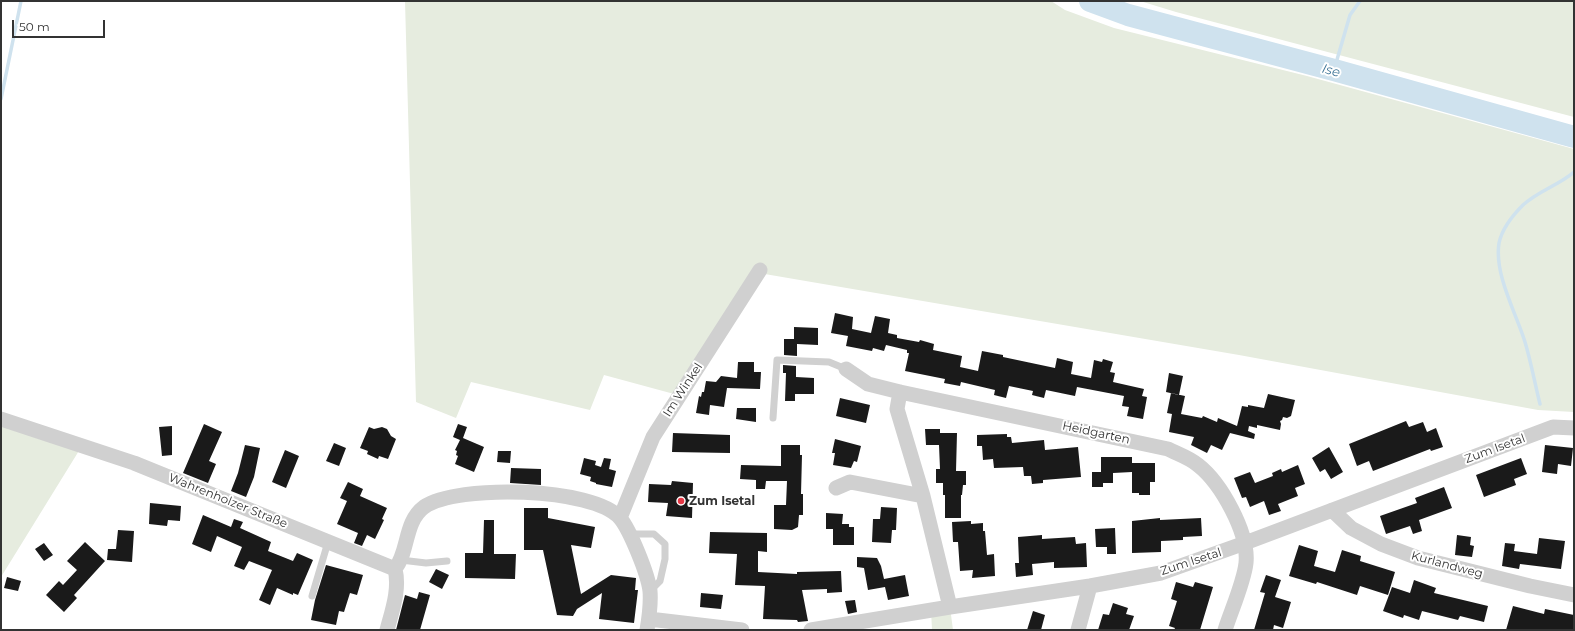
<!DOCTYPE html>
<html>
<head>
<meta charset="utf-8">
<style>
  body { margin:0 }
  #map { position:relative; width:1575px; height:631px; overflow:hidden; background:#fff; font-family:Montserrat,sans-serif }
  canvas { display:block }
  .frame { position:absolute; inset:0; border:2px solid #333; pointer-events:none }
  .scale { position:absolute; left:12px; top:20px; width:93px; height:18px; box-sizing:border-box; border:2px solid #333; border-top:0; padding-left:5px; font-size:12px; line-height:14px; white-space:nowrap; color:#333; -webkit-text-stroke:3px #fff; paint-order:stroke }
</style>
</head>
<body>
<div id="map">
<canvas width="1575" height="631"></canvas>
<div class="frame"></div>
<div class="scale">50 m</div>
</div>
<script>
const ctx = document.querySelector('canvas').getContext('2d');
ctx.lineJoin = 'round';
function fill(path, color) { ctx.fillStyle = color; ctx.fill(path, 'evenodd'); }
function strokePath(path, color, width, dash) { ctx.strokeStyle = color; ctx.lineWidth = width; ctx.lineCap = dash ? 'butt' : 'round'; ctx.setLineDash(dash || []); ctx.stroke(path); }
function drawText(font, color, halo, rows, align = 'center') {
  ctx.font = font + ' Montserrat,sans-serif'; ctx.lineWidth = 4; ctx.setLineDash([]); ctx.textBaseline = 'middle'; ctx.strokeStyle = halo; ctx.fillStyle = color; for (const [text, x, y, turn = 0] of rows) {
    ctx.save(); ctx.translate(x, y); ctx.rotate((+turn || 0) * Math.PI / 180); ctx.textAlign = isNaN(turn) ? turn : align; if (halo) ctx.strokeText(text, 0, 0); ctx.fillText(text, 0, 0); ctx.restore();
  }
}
fill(new Path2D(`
  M405,1H1051L1065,10L1114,28L1307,76L1574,149V412L1538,410L1239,355L753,272L674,394L604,375L590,410L471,382L456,418L416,402Z
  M1140,1H1574V117L1176,12Z
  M1,413L85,441L1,577Z
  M950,607L953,630H932L931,610Z`), '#e6ecdf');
strokePath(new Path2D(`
  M1334,70L1350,15L1360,1
  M1,99L21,1
  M1540,404C1535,384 1531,362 1525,342C1516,313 1494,274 1499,243C1502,229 1513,215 1523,205C1538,191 1559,185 1574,172`), '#cfe2ee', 3.5);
strokePath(new Path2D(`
  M1090,1L1128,15L1334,70L1574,137`), '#cfe2ee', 22);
fill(new Path2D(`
  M835,313L853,317L852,329L871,333L875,316L890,319L888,333L897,335V338L919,342L920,340L934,344L933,350L962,356L960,367L978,371L982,351L1003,355V357L1055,368L1057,358L1073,362L1071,374L1091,378L1094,360L1102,362L1103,359L1113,362L1110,372L1115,373L1113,382L1144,389L1142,396L1147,397L1143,419L1127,416L1129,407L1122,406L1124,396L1077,387L1075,396L1046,390L1044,398L1032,395L1033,391L1009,386L1006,398L994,395L995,390L961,382L960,386L944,383L945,379L905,371L909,353H907V350L886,345L884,351L873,348L872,351L846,346L848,336L831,333Z
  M794,327L818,328V345L797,344V356L784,355V339H794Z
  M738,362H754V372H761L760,389L727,388L724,407L710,405L709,415L696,413L699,396L701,397L702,392H704L706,381L716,382L721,376L737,378Z
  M783,365L796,366V377L814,378V394H795V401H785L786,373H783Z
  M1169,373L1183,376L1179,395L1166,392Z
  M1171,393L1185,396L1181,414L1202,418L1203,416L1217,422L1218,418L1237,426L1242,406L1248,407V405L1264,408L1268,394L1295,400L1291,416L1287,418L1283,417L1282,420L1280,421L1281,424L1280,430L1257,425V428L1249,426L1248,431L1255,434L1254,439L1230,433L1222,450L1211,445L1207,453L1191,445L1194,437L1169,432L1172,414L1167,413Z
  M840,398L870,405L866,423L836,416Z
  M737,408H756V422L736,419Z
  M1406,421L1409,427L1423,422L1427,432L1436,428L1443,447L1431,451L1430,449L1373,471L1369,461L1357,466L1349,444Z
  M204,424L222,432L209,461L216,464L208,483L183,473Z
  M458,424L467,427L463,438L484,447L474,472L455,464L458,456L456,455L457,451L455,450L460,440L453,437Z
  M172,426V455L162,456L159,427Z
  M369,427L374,429L382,427L387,429L391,436L396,439L388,459L379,456L378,459L367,454L368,451L360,448Z
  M925,429H940V433H957L956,471H966V485H963L962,495H961V518H945V495H943V483H936V469H940L939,445H926Z
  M673,433L730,435V453L672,452Z
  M1007,434V437H1011L1012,443L1044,440L1045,450L1078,447L1081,477L1043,480V483L1032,484L1031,476H1024L1023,467L994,468L993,459L983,460L982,446H977V435Z
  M835,439L861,446L857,462L854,461L851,468L833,465L835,453H832Z
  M334,443L346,448L339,466L326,461Z
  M245,445L260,448L254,477L246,497L231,491L238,473Z
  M781,445H800V455H802L801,494H803V515H799L798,527L792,530L774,529V505H786L787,481H766L765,489H756V480L740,479L741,465L781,466Z
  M1545,445L1573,448L1571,466L1558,464L1557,474L1542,472Z
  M1329,447L1343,472L1331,479L1325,469L1320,472L1312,458Z
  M285,450L299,456L286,488L272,482Z
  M498,451H511L510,463L497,462Z
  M1101,457H1132V463H1155V482H1150V495H1139V493H1132V472L1113,473V483H1103V487H1092V472H1101Z
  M584,458L596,461L595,465L601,467L604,458L611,459L609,469L616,471L612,487L596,484V483L590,481L591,477L580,474Z
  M1521,458L1527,474L1514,479L1516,485L1484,497L1476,475Z
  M1298,465L1305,484L1295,488L1298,496L1278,504L1281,511L1269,515L1264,501L1250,507L1246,497L1242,498L1234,478L1250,472L1255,483L1273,476L1272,473L1281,469L1282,472Z
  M511,468L541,469V485L510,483Z
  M672,481L693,483L692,518L666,516L668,503L648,502L649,484L671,485Z
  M348,482L363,489L360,496L387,508L382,519L384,520L375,539L367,535L362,546L354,543L358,533L337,524L347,501L340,498Z
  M1444,487L1452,508L1419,520L1422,531L1413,534L1410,526L1386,534L1380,516L1417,503L1415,498Z
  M150,503L181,506L180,521L168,520L167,526L149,524Z
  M881,507L897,508L896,530H892L891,543L872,542L873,519H880Z
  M524,508H548V518L595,527L591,548L571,545L581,594L611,575L636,578L635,590H638L634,623L599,619L602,593L577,609L573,616L557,615L543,550H524Z
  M826,513L843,514L842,524H849V527H854V545H833V529H826Z
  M203,515L231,527L234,519L243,522L240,528L271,542L268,551L293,561L297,553L313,560L298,595L293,593V595L277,588L270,605L259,600L272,570L249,561L244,570L234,566L242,547L217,536L211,552L192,544Z
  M1160,518V520L1201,518L1202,536L1183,537V540L1161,541V552L1132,553V521Z
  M484,520H494V554H516L515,579L465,578V553H483Z
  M971,521V524L983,523V531H985L987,555L994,554L995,576L972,578L973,570L960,571L958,542H953L952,522Z
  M1115,528L1116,554H1107V547H1096L1095,529Z
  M118,530L134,531L132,562L107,560L108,549H116Z
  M710,532L767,533V552L758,551V572L797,574V572L841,571L842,592L827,593V589L802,590L808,621L798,622L797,620L763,619L765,586L735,585L737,554L709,553Z
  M1042,535V539L1075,537L1076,544L1086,543L1087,567L1054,568V562L1032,564L1033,575L1016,577L1015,563H1019L1018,537Z
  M1457,535L1471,537L1470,545L1474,546L1472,557L1455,555Z
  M1539,538L1565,541L1561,569L1520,564L1519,569L1502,566L1505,543L1515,544L1514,551L1537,554Z
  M85,542L105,561L74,595L77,598L64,612L46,595L59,581L63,585L77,570L67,561Z
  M44,543L53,555L44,561L35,549Z
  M1299,545L1318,551L1314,566L1335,572L1342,550L1361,556L1360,561L1395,572L1388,595L1360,586L1357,595L1317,582L1316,584L1289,576Z
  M857,557L877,558L881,566L884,579L905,575L909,596L888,600L885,587L868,590L864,568L857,567Z
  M326,565L363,575L357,595L350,593L344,612L339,611L336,625L311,620L315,600Z
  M436,569L449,575L442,589L429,582Z
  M1266,575L1281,580L1275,597L1291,602L1283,628L1274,625L1273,630H1254L1265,593L1260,592Z
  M7,577L21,581L18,591L4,588Z
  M1414,580L1436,588L1434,593L1488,606L1484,622L1460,616L1458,620L1422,611L1419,620L1404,615L1403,618L1383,611L1392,587L1410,593Z
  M1176,582L1193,587L1195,582L1213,587L1200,630H1174L1175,628L1169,626L1177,601L1171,599Z
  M419,592L430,595L420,630H396L405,595L417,599Z
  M701,593L723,595L721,609L700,607Z
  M855,600L857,612L848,614L845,601Z
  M1113,603L1128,608L1126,614L1134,616L1129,630H1098L1103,614L1109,615Z
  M1513,606L1544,614L1545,609L1574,615V630H1506Z
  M1033,611L1045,615L1041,630H1027Z`), '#1a1a1a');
strokePath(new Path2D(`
  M773,418L777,360L829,362L846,369
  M629,534H654L665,544V559L660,581L650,591
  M401,560L426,563L447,561
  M312,596L328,542`), '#d0d0d0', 7);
strokePath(new Path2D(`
  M846,369L868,384L900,392L1168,449C1178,454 1190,458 1198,465C1221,483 1249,533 1246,563C1244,582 1231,611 1225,630
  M900,392L897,409L923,496L950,607
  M1,419L134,463L395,569
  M836,488L850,482L923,496
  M1332,510L1351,528L1381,544L1418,558L1530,586L1574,595
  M620,518L653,437L760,270
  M395,569C409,551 404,522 424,507C457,484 593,487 620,518C630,530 648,574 650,591C651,603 649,618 647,630
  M649,619L742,630
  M387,630C392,611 400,589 395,569
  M811,630L950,607L1090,586L1161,573L1245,543L1553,427L1574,428
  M1078,630L1090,586`), '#d0d0d0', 15);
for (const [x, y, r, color] of [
  [681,501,4,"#e63946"]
]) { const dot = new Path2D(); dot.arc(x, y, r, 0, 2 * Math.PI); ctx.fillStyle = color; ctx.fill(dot); strokePath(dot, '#fff', 1.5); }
drawText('12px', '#333', '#fff', [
  ["Im Winkel",683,390,-57],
  ["Heidgarten",1096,433,12],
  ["Zum Isetal",1495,449,-20],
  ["Wahrenholzer Straße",228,501,22],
  ["Zum Isetal",1191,562,-18],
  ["Kurlandweg",1447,565,15]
]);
drawText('bold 12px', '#333', '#fff', [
  ["Zum Isetal",689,501]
], 'left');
drawText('italic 13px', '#3f7597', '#fff', [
  ["Ise",1331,71,15]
]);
</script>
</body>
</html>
